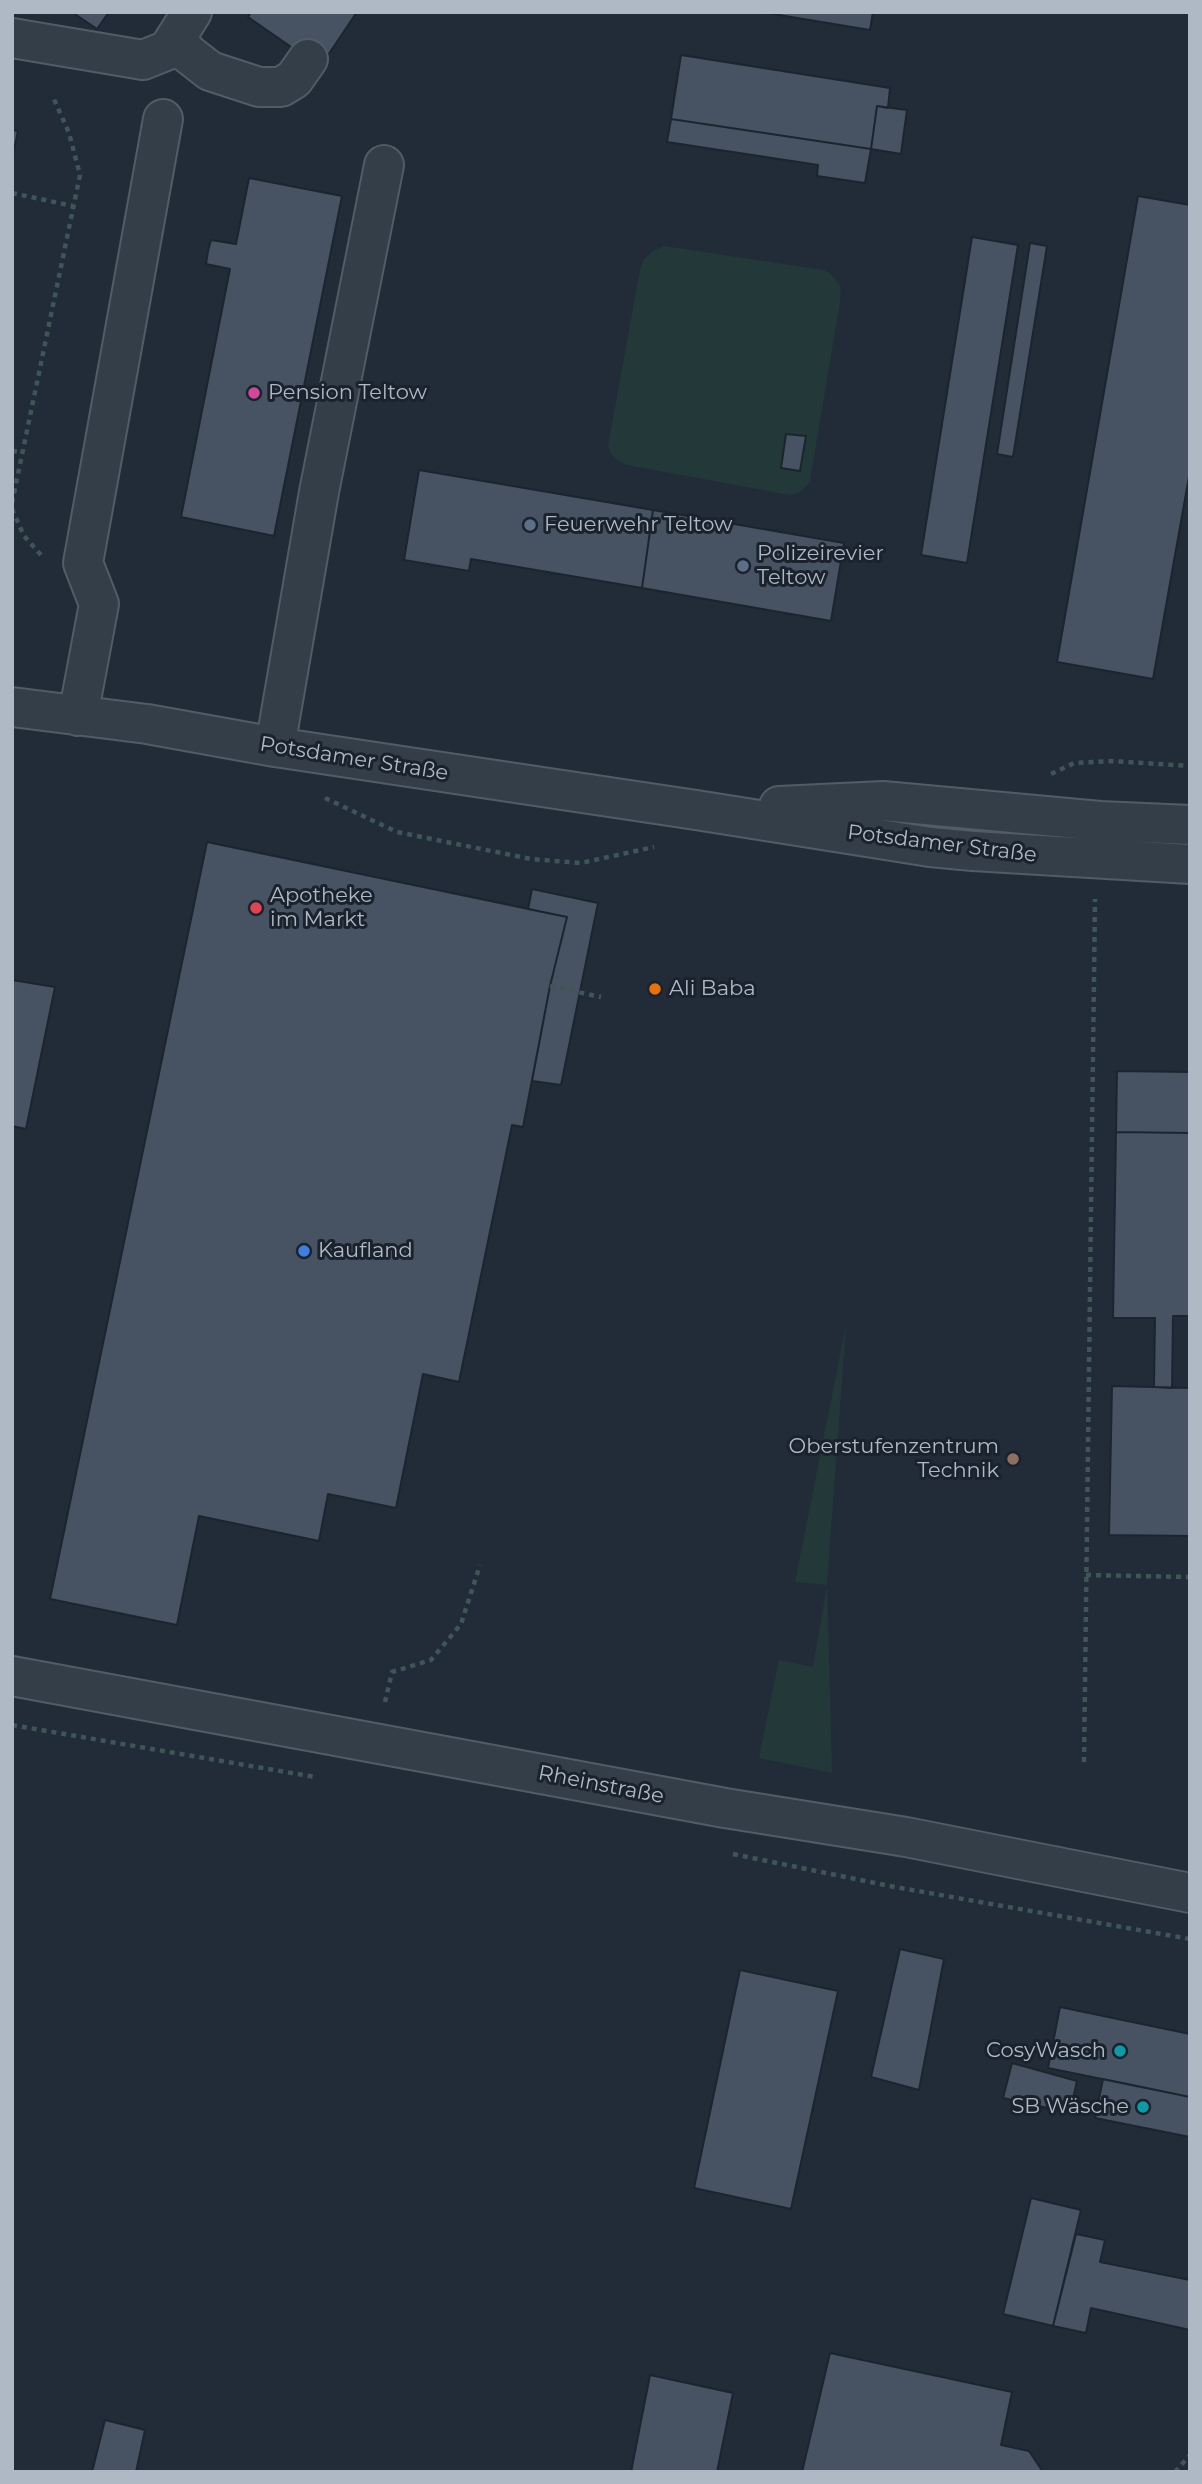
<!DOCTYPE html>
<html>
<head>
<meta charset="utf-8">
<style>
  body { margin:0 }
  #map { position:relative; width:1202px; height:2484px; overflow:hidden; background:#212c38; font-family:Montserrat,sans-serif }
  canvas { display:block }
  .frame { position:absolute; inset:0; border:14px solid #afb8c5; pointer-events:none }
</style>
</head>
<body>
<div id="map">
<canvas width="1202" height="2484"></canvas>
<div class="frame"></div>
</div>
<script>
const c = document.querySelector('canvas').getContext('2d');
c.lineJoin = 'round';
function fillPath(path, color) { c.fillStyle = color; c.fill(path, 'evenodd'); }
const poly = rows => new Path2D(rows.map(r => 'M' + r).join(''));
function strokePath(path, color, width, dash) { c.strokeStyle = color; c.lineWidth = width; c.lineCap = dash ? 'butt' : 'round'; c.setLineDash(dash || []); c.stroke(path); }
function drawText(font, color, halo, rows, align = 'center') {
  c.font = font + ' Montserrat,sans-serif'; c.lineWidth = 6; c.setLineDash([]); c.textBaseline = 'middle'; c.strokeStyle = halo; c.fillStyle = color; for (const [text, x, y, turn = 0] of rows) {
    c.save(); c.translate(x, y); c.rotate((+turn || 0) * Math.PI / 180); c.textAlign = isNaN(turn) ? turn : align; if (halo) c.strokeText(text, 0, 0); c.fillText(text, 0, 0); c.restore();
  }
}
fillPath(poly([
  [664,246,824,270,831,274,841,287,840,302,812,469,810,482,801,492,790,495,627,465,618,461,611,454,608,446,640,270,644,259,653,251],
  [846,1325,827,1585,832,1773,759,1758,779,1660,813,1667,827,1585,795,1582]
]), '#233839');
const building = poly([
  [72,12,109,12,97,29,72,12],
  [251,12,357,12,320,67,248,17,251,12],
  [761,12,873,12,870,30,761,12],
  [681,55,890,88,888,108,877,106,871,149,671,119,681,55],
  [877,106,907,110,901,154,871,149,877,106],
  [671,119,871,149,865,183,817,176,818,165,667,142,671,119],
  [12,130,18,131,12,160,12,130],
  [249,178,342,196,274,536,181,517,230,269,206,264,208,251,211,240,236,244,249,178],
  [1138,196,1190,205,1190,471,1153,679,1057,662,1138,196],
  [972,237,1018,245,967,563,921,555,972,237],
  [1030,243,1047,246,1013,457,997,454,1030,243],
  [786,434,806,436,800,471,781,468,786,434],
  [419,470,653,510,642,588,471,559,469,571,404,560,419,470],
  [653,510,844,543,831,621,642,588,653,510],
  [207,842,567,917,550,986,523,1127,512,1125,459,1382,423,1374,396,1508,328,1494,319,1541,199,1516,177,1625,50,1599,207,842],
  [532,889,598,903,561,1085,532,1081,550,986,567,917,528,909,532,889],
  [12,980,55,987,26,1129,12,1126,12,980],
  [1117,1071,1190,1072,1190,1133,1116,1132,1117,1071],
  [1116,1132,1190,1133,1190,1316,1173,1316,1172,1388,1154,1387,1155,1318,1113,1318,1116,1132],
  [1112,1386,1190,1388,1190,1536,1109,1535,1112,1386],
  [900,1949,944,1959,919,2090,871,2077,900,1949],
  [740,1970,838,1991,791,2209,694,2188,740,1970],
  [1060,2007,1190,2034,1190,2097,1048,2068,1060,2007],
  [1012,2063,1077,2081,1070,2113,1003,2098,1012,2063],
  [1103,2079,1190,2097,1190,2137,1095,2118,1103,2079],
  [1031,2198,1081,2210,1053,2326,1003,2314,1031,2198],
  [1076,2234,1105,2240,1100,2262,1190,2280,1190,2330,1091,2308,1086,2333,1053,2326,1076,2234],
  [830,2353,1012,2392,1001,2445,1029,2451,1043,2472,802,2472,830,2353],
  [650,2375,733,2393,717,2472,631,2472,650,2375],
  [105,2420,145,2430,136,2472,92,2472,105,2420]
]);
fillPath(building, '#475362');
strokePath(building, '#1c252f', 2);
const minor = poly([
  [12,38,143,60,168,50,192,12],
  [176,38,187,53,210,71,259,87,281,87,294,79,308,59],
  [12,707,147,724,275,747,696,810,930,847,973,851,1190,864],
  [78,716,99,604,83,563,163,119],
  [275,747,319,492,384,165],
  [779,806,883,801,1100,821,1190,825],
  [12,1676,725,1808,906,1837,1190,1893]
]);
strokePath(minor, '#525b66', 42);
strokePath(poly([
  [12,193,73,206],
  [12,451,23,452],
  [12,503,80,175,69,133,53,97],
  [12,509,24,536,41,555],
  [1051,774,1074,763,1111,761,1190,766],
  [325,798,397,832,531,859,581,863,654,847],
  [550,986,601,997],
  [1086,1575,1190,1577],
  [385,1702,392,1672,431,1660,461,1624,480,1565],
  [12,1725,315,1777],
  [1084,1762,1095,899],
  [733,1854,895,1887,1190,1939],
  [1175,2472,1190,2455]
]), '#405557', 4.5, [5, 5]);
strokePath(minor, '#343e49', 38);
for (const [x, y, r, color] of [
  [254,393,7,"#d1479c"],
  [530,525,7,"#5c6f8a"],
  [743,566,7,"#5c6f8a"],
  [256,908,7,"#e0444e"],
  [655,989,7,"#e8710a"],
  [304,1251,7,"#3f7fe0"],
  [1013,1459,7,"#8d6e63"],
  [1120,2051,7,"#0f9aa8"],
  [1143,2107,7,"#0f9aa8"]
]) { const dot = new Path2D(); dot.arc(x, y, r, 0, 2 * Math.PI); c.fillStyle = color; c.fill(dot); strokePath(dot, '#1a232d', 2.5); }
drawText('21px', '#afb8c5', '#1a232d', [
  ["Pension Teltow",268,393],
  ["Feuerwehr Teltow",544,525],
  ["Polizeirevier",757,554],
  ["Teltow",757,578],
  ["Apotheke",270,896],
  ["im Markt",270,920],
  ["Ali Baba",669,989],
  ["Kaufland",318,1251],
  ["Oberstufenzentrum",999,1447,"right"],
  ["Technik",999,1471,"right"],
  ["CosyWasch",1106,2051,"right"],
  ["SB Wäsche",1129,2107,"right"]
], 'left');
drawText('21px', '#afb8c5', '#1a232d', [
  ["Potsdamer Straße",354,759,9],
  ["Potsdamer Straße",942,844,7],
  ["Rheinstraße",601,1785,11]
]);
</script>
</body>
</html>
